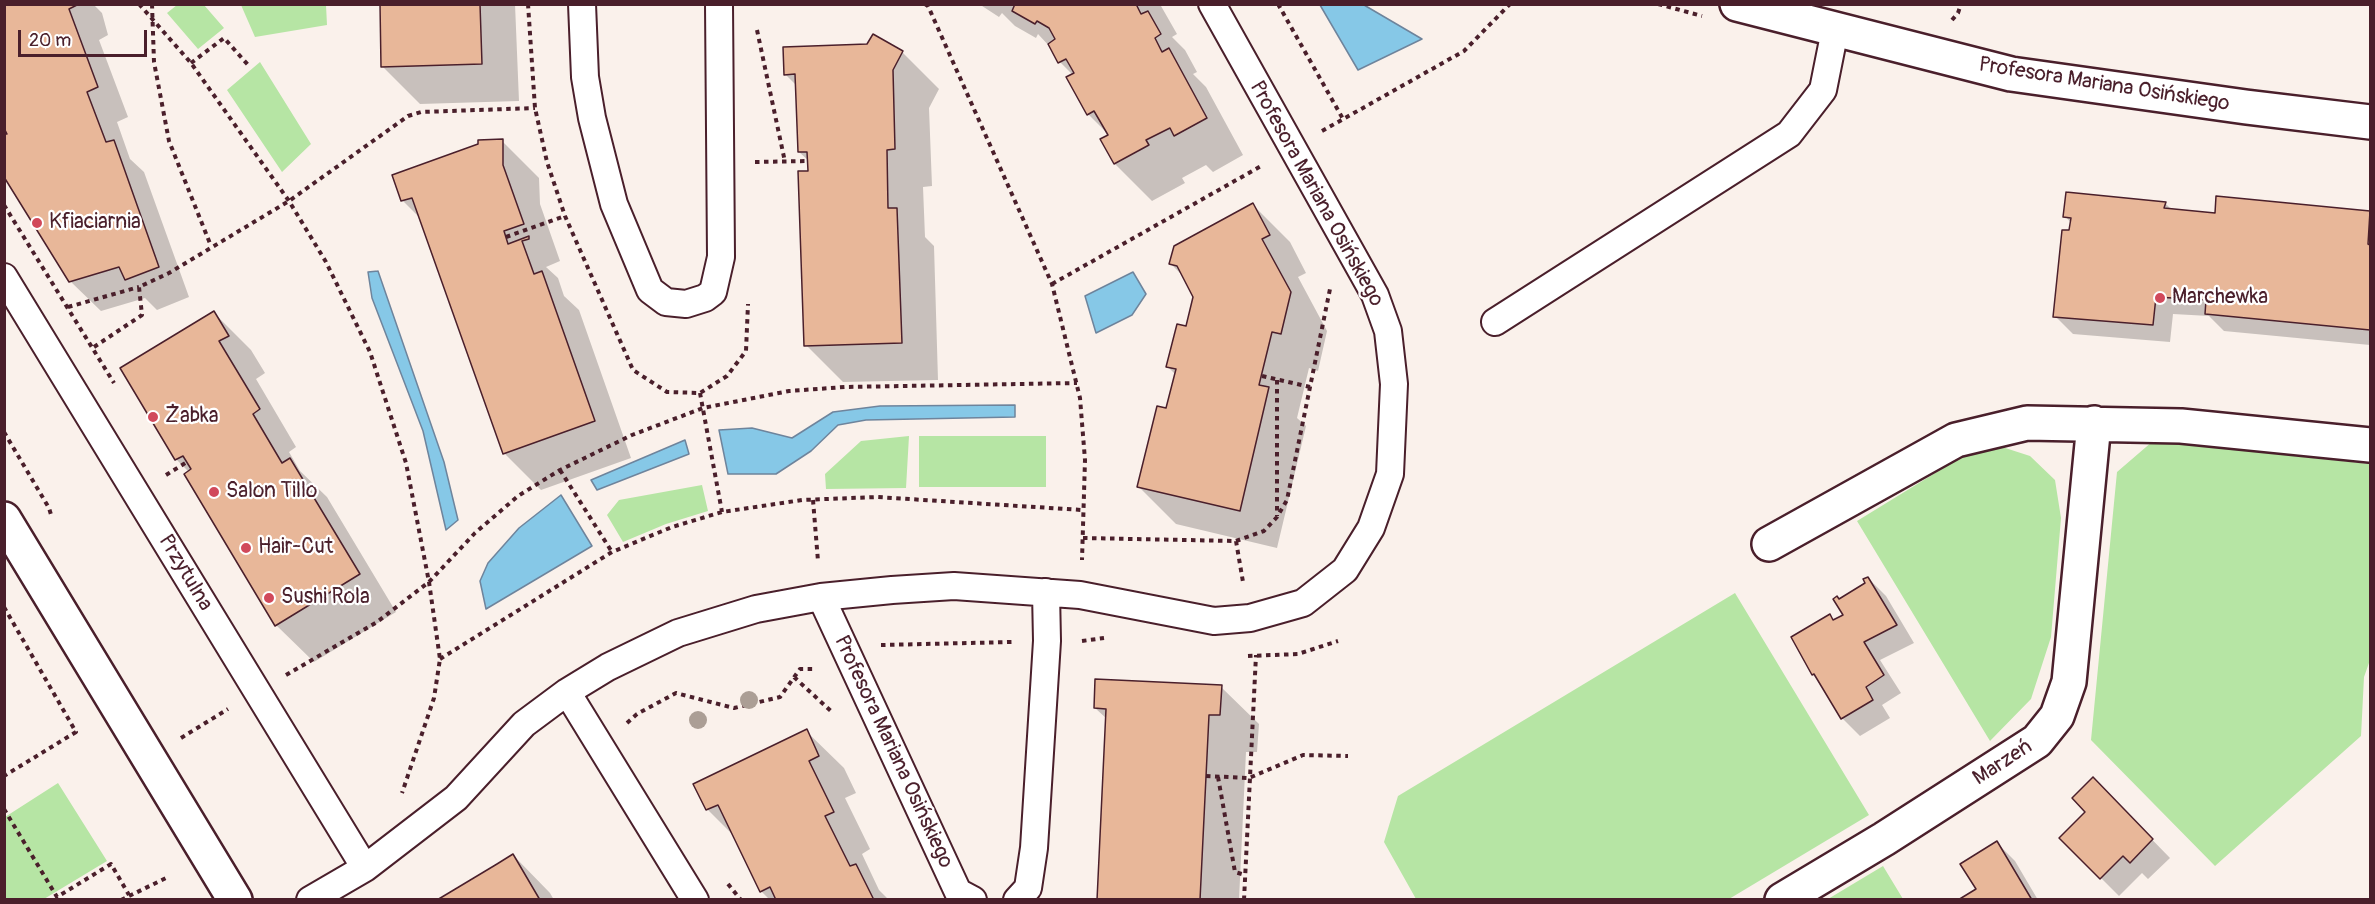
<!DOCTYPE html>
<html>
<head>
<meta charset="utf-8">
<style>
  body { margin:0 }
  #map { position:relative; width:2375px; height:904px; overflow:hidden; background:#faf1eb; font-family:Pangolin,sans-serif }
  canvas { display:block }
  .frame { position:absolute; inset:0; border:6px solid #4a1f2b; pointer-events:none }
  .scale { position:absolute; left:18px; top:30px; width:129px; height:27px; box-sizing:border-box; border:3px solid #4a1f2b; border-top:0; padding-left:8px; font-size:18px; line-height:21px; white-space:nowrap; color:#4a1f2b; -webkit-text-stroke:4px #fff; paint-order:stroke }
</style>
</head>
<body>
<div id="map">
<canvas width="2375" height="904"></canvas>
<div class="frame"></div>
<div class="scale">20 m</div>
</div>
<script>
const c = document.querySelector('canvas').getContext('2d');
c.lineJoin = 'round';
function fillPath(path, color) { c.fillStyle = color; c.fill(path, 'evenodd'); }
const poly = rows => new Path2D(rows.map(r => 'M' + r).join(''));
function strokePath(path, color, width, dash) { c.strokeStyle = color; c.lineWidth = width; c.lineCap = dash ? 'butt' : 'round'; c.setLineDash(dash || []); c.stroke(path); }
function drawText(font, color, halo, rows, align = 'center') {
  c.font = font + ' Pangolin,sans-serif'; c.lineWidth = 4.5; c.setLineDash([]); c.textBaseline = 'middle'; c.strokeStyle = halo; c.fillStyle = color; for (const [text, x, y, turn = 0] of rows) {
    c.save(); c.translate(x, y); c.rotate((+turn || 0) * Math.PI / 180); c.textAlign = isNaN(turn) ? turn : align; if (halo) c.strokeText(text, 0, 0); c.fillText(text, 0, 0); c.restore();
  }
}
fillPath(poly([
  [177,5,204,5,224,28,198,49,167,13],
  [241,5,326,5,327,25,255,37],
  [260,62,311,144,282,172,227,90],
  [909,436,906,488,826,489,825,474,861,441],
  [919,436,1046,436,1046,487,919,487],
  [2153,441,2370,464,2370,660,2364,677,2361,736,2215,866,2091,740,2117,472],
  [1996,445,2030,456,2055,480,2061,518,2051,637,2031,699,1990,741,1857,521,1963,456],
  [702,485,708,511,666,524,623,542,607,515,619,500],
  [1735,593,1869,815,1729,899,1416,899,1384,842,1398,796],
  [58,783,107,861,44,899,5,899,5,817],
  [1883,866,1903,899,1828,899]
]), '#b6e5a4');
const water = poly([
  [1320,5,1364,5,1422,39,1358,70,1320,5],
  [378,271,444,462,458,520,446,530,423,431,372,298,368,272,378,271],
  [1133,272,1146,294,1132,315,1096,333,1085,296,1133,272],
  [1015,405,1015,417,866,420,838,425,811,451,776,474,728,474,719,430,752,428,792,438,833,412,880,406,1015,405],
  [685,440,689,454,597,490,591,480,685,440],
  [561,495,592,546,486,609,480,581,488,563,519,528,561,495]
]);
fillPath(water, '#86c8e7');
strokePath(water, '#6e849c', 1.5);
fillPath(poly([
  [4,4,93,4,102,13,108,35,99,40,128,117,117,122,130,159,144,172,189,297,157,310,145,298,101,311,70,281,4,174],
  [381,4,515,4,519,101,420,104,383,67],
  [979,4,1163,4,1161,6,1177,34,1172,37,1185,50,1197,72,1193,74,1206,87,1243,155,1213,172,1206,165,1182,178,1185,183,1152,201,1115,164,1110,136,1088,114,1073,75,1060,62,1051,48,1038,34,1036,38,1015,26,1002,13,999,17],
  [902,52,939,89,929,108,932,186,923,187,925,237,934,246,938,380,843,382,806,345,809,161,799,152,797,86,785,74],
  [502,141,539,178,540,204,560,261,546,267,558,278,564,296,579,310,631,458,541,490,504,453,421,219,402,200],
  [2217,198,2370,213,2370,345,2224,331,2209,316,2173,314,2170,342,2073,334,2055,316,2072,224,2065,216,2165,203,2172,210,2217,215],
  [1253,205,1290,242,1306,273,1298,277,1327,331,1318,371,1309,368,1297,418,1306,426,1277,548,1176,524,1139,487,1168,410,1176,375,1168,367,1187,328,1195,297,1186,279,1171,264],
  [214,313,251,350,265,373,256,379,296,447,289,452,300,471,327,497,396,612,314,662,276,625,189,472,176,459],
  [1868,578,1886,596,1914,643,1880,660,1901,693,1882,705,1890,718,1860,736,1842,718,1813,674,1829,616,1835,621,1845,615,1839,600,1867,584],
  [1221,687,1259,724,1257,752,1246,752,1239,900,1098,900,1107,719,1095,708],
  [806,731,844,768,856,793,845,798,870,849,862,854,879,890,889,900,770,900,761,891,736,838,707,809],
  [2093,779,2170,858,2148,879,2142,873,2119,896,2061,838,2087,812],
  [1997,843,2015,861,2038,900,1961,900,1978,889],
  [513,855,550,893,554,900,440,900]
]), '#0003');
const building = poly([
  [4,4,79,4,69,9,98,87,87,92,106,142,114,140,159,267,125,280,119,267,69,282,4,177,4,134,7,134,4,128,4,4],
  [380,4,480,4,482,64,381,67,380,4],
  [1015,4,1136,4,1141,14,1148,11,1161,34,1155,38,1162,52,1169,48,1207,118,1174,136,1170,128,1146,140,1149,145,1114,164,1100,139,1108,135,1094,111,1087,115,1066,77,1074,73,1066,59,1058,63,1048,44,1055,39,1049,28,1037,21,1035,24,1012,11,1015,4],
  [873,34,903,51,893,70,895,149,887,150,888,208,897,208,902,343,804,346,798,171,808,171,807,152,798,152,795,74,784,75,783,47,867,44,873,34],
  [503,139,503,165,524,224,504,231,508,244,529,236,529,239,522,241,534,274,542,271,595,421,503,454,412,198,401,201,392,175,478,144,478,140,503,139],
  [2066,192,2166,202,2164,208,2215,213,2216,196,2370,211,2368,244,2370,245,2370,330,2205,314,2206,300,2156,297,2153,325,2053,317,2062,230,2069,230,2071,218,2063,217,2066,192],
  [1253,203,1270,235,1262,239,1291,292,1281,334,1272,332,1259,385,1269,387,1240,511,1137,487,1157,406,1166,408,1176,369,1166,367,1177,324,1186,326,1193,297,1177,266,1169,264,1174,246,1253,203],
  [214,311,229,336,219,341,260,409,253,414,282,463,290,458,360,574,275,626,184,474,191,469,183,456,175,460,120,368,214,311],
  [1868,577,1897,625,1864,642,1884,675,1866,687,1873,700,1841,719,1814,674,1812,675,1791,637,1830,614,1833,620,1843,615,1833,599,1837,596,1839,599,1865,583,1863,579,1868,577],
  [1095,679,1222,685,1220,715,1209,715,1200,900,1097,900,1106,709,1094,708,1095,679],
  [807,729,819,756,809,761,834,812,825,816,850,866,856,864,874,900,776,900,770,887,760,892,718,805,706,810,693,784,807,729],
  [2093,777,2153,839,2130,863,2123,856,2100,879,2059,838,2085,812,2072,798,2093,777],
  [1997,841,2032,900,1958,900,1976,889,1960,864,1997,841],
  [513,854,540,900,437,900,497,864,513,854]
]);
fillPath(building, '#e8b799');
strokePath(building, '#4a1f2b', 1.5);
const lane = poly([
  [582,4,585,77,592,118,614,204,650,290,666,302,686,304,705,298,713,292,721,257,719,4],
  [4,277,365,868],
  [1495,322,1789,134,1823,90,1835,30],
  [821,597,958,892,973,900],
  [567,692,695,900],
  [310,900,365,868,456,798,524,724,567,692,608,667,678,633,756,609,821,597,892,590,954,586,1080,595,1214,621,1250,618,1303,603,1345,570,1371,528,1390,474,1394,384,1388,331,1375,295,1212,4],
  [1017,900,1028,888,1034,848,1047,641,1046,592]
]);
const street = poly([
  [1737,4,2011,74,2246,107,2370,122],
  [4,519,235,900],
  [1769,544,1956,440,2027,423,2181,426,2370,445],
  [1782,900,1884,839,2037,741,2057,716,2069,682,2094,423]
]);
strokePath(lane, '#4a1f2b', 30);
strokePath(street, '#4a1f2b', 38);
strokePath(poly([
  [139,4,191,63,289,201,326,262,370,352,406,463,429,582,440,659,434,698,402,793],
  [152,4,154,62,169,141,211,246],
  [528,4,535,108,547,162,565,216,633,370,667,392,700,393,727,376,746,351,748,304],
  [925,4,928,6,1052,284,1080,398,1085,460,1082,560],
  [1278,4,1343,119],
  [1658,4,1702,16],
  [1952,20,1958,13,1961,4],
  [757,30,785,162],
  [191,63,224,38,249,66],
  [1322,131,1464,51,1510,4],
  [755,162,808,161],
  [4,205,114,383],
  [506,237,565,216],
  [1052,284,1263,165],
  [68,307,139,287],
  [94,347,142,315,139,287,169,273,289,201,408,116,421,112,535,108],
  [1262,376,1310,387],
  [1277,380,1277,516],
  [700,393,722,512],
  [4,432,49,508,52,518],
  [560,470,612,552],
  [166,475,187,462],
  [813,500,818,561],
  [1083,538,1236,541,1264,531,1277,517,1287,500,1330,289],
  [1236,541,1243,582],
  [4,607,76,732,4,776],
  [1082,641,1104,638],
  [881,645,1012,642],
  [1248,656,1298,654,1338,641],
  [440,659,612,552,672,527,722,512,802,500,877,497,1082,510],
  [286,675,377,622,429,582,475,533,518,496,560,470,632,435,703,408,789,391,845,387,1077,383],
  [794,677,833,713],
  [627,723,637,714,676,693,734,708,780,697,800,669,814,669],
  [181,738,228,709],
  [1206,776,1249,778,1303,755,1348,756],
  [1218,777,1235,872,1245,875],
  [4,809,57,897,111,864,129,895],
  [728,884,741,900],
  [121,900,168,877],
  [1244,900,1256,655]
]), '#4a1f2b', 4, [4.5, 4.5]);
strokePath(lane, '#fff', 26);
strokePath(street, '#fff', 33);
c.fillStyle = '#ab9e95';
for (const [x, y] of [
  [749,700],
  [698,720]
]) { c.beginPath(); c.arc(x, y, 9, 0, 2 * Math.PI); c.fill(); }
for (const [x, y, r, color] of [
  [37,223,6,"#d1495b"],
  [2160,298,6,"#d1495b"],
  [153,417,6,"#d1495b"],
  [214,492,6,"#d1495b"],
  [246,548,6,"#d1495b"],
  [269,598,6,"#d1495b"]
]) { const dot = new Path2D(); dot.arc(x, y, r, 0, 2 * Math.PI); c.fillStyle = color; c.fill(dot); strokePath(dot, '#fff', 2); }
drawText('21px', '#4a1f2b', '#fff', [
  ["Profesora Mariana Osińskiego",2104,85,9],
  ["Profesora Mariana Osińskiego",1316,194,61],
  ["Przytulna",185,573,59],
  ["Profesora Mariana Osińskiego",893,752,65],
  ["Marzeń",2003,763,-33]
]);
drawText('21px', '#4a1f2b', '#fff', [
  ["Kfiaciarnia",49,223],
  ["Marchewka",2172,298],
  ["Żabka",165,417],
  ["Salon Tillo",226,492],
  ["Hair-Cut",258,548],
  ["Sushi Rola",281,598]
], 'left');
</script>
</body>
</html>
